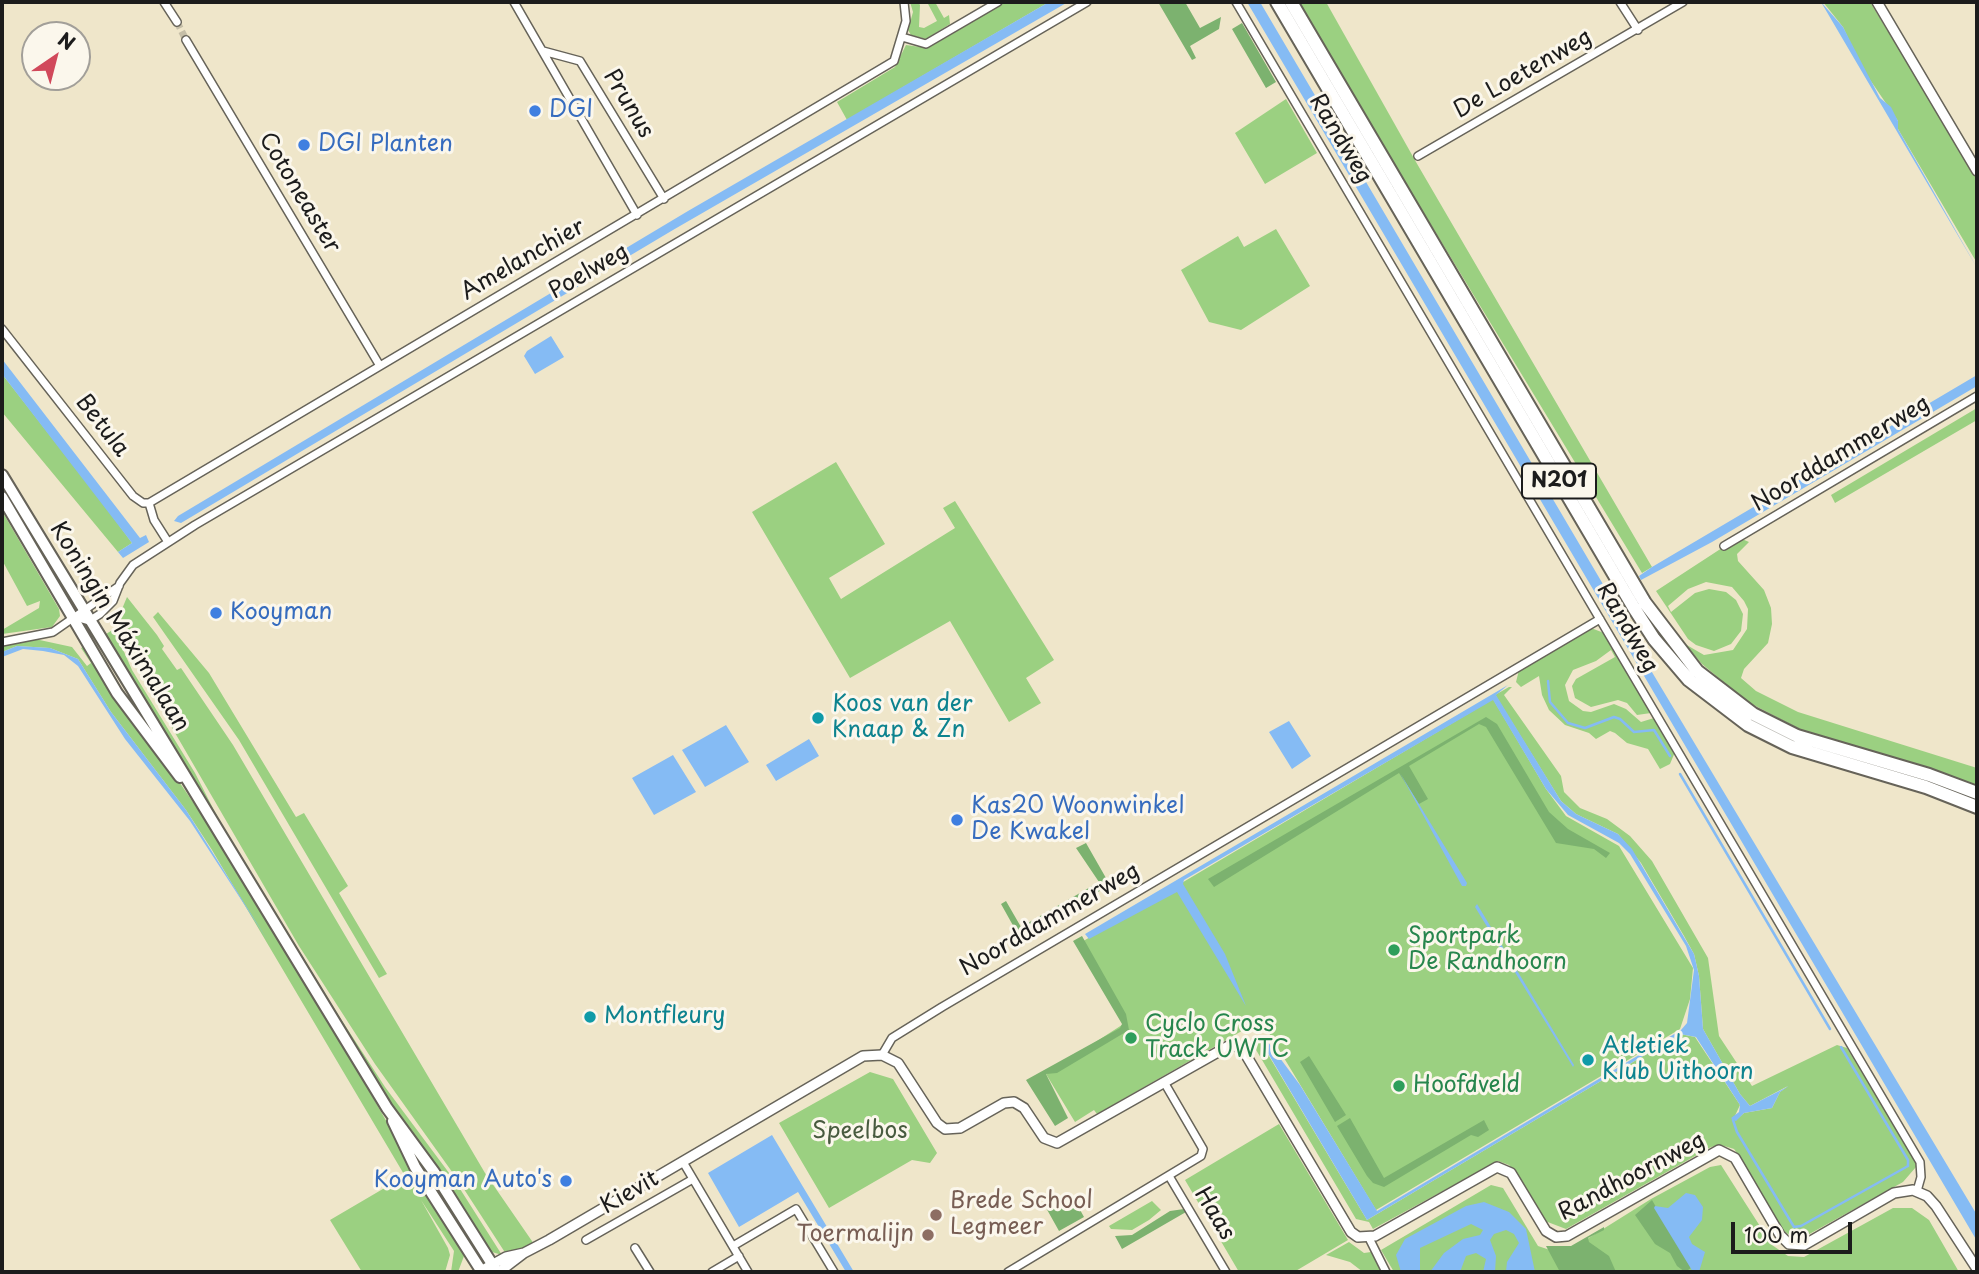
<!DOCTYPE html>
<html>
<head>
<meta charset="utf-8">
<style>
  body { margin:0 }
  #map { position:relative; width:1979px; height:1274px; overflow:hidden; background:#efe6ca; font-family:"Playpen Sans",sans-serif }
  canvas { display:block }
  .frame { position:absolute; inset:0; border:4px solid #1c1c1c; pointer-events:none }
  .north { position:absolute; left:21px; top:21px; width:70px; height:70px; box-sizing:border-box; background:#fbf7ec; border:2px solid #a29f99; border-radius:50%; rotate:35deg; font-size:19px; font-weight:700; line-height:28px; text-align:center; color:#1c1c1c }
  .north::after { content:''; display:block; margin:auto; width:24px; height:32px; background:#d1495b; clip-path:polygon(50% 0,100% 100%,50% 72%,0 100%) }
  .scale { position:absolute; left:1731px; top:1222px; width:121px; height:32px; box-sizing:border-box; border:4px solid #1c1c1c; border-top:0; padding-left:9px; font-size:21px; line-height:24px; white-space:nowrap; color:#1c1c1c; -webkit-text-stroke:5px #fbf7ec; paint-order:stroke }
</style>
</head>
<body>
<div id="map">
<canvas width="1979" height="1274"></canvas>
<div class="frame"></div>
<div class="north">N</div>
<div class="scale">100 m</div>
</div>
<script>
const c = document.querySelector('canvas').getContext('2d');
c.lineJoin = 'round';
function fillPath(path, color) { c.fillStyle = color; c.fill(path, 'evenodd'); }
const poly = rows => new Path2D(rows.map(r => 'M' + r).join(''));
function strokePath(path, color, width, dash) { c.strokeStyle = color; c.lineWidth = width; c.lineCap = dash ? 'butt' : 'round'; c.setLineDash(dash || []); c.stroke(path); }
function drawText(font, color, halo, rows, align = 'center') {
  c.font = font + ' "Playpen Sans",sans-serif'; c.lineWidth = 6; c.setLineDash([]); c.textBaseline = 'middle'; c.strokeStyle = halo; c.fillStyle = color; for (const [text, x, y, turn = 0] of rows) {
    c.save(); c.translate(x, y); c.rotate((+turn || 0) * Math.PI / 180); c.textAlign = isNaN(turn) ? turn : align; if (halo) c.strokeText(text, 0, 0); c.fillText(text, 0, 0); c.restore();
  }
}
fillPath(poly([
  [910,2,918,2,920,5,919,27,924,28,937,21,927,2,935,2,944,18,949,15,950,24,926,39,911,35,908,30,913,12],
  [1006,2,1049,2,847,120,837,102,895,67,906,45,928,48],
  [1296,2,1326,2,1416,162,1652,567,1642,573],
  [1823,2,1870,2,1951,134,1977,179,1977,263,1898,129,1898,121,1862,68,1843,27],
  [1286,99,1317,153,1265,184,1235,133],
  [1276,229,1310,286,1241,330,1209,322,1181,270,1238,236,1244,247],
  [2,374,103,503,132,543,118,552,2,412],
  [1977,408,1977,420,1835,503,1831,495],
  [836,462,885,544,829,578,841,599,955,528,943,508,955,501,1054,660,1026,678,1041,703,1009,722,950,621,850,678,752,512],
  [2,511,59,609,60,616,52,627,2,634,2,630,39,608,40,601,27,606,2,560],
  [1742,539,1749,542,1737,554,1738,561,1764,590,1771,608,1772,624,1768,643,1744,669,1741,678,1756,691,1798,712,1977,768,1977,788,1813,736,1746,701,1702,664,1685,644,1704,655,1733,650,1747,629,1748,609,1744,601,1732,587,1706,582,1688,589,1668,606,1671,612,1695,593,1709,589,1726,592,1736,600,1743,614,1741,631,1731,644,1714,651,1696,645,1688,639,1656,591,1725,546],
  [127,597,157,635,164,646,162,649,177,670,181,668,233,745,485,1173,534,1244,506,1254,460,1183,375,1064,299,946,121,640,117,621],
  [158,612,209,673,296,817,304,813,348,886,339,893,387,974,379,978,239,740,153,617],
  [1591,628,1604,633,1651,713,1637,715,1627,703,1618,700,1591,707,1575,698,1572,686,1576,679,1615,657,1611,650,1596,661,1573,670,1565,685,1569,701,1583,711,1591,712,1614,704,1626,709,1641,722,1654,718,1675,752,1670,764,1660,769,1648,749,1627,743,1615,733,1610,731,1596,739,1589,733,1565,725,1549,710,1542,695,1539,676,1521,687,1516,682,1519,670],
  [114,629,132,670,195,773,218,818,337,1013,385,1087,455,1181,502,1255,492,1252,485,1245,378,1085,171,748,106,634],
  [35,639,72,647,87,666,91,663,81,648,86,645,199,811,331,1025,464,1256,458,1272,451,1272,454,1251,421,1200,448,1248,450,1255,445,1272,362,1272,330,1220,405,1176,212,850,186,810,111,712,78,659,50,648,17,646,2,652,2,646],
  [1509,687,1512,687,1504,695,1561,776,1564,792,1580,808,1607,819,1630,836,1652,861,1708,958,1719,1036,1752,1086,1837,1045,1847,1048,1915,1160,1916,1167,1903,1182,1804,1237,1792,1237,1780,1228,1740,1157,1734,1149,1721,1145,1711,1147,1566,1229,1545,1221,1515,1172,1509,1165,1498,1161,1373,1229,1369,1222,1356,1219,1252,1043,1251,1039,1257,1035,1264,1036,1268,1042,1263,1046,1367,1220,1680,1034,1695,1037,1740,1105,1733,1120,1736,1120,1744,1113,1772,1108,1780,1092,1788,1086,1750,1106,1740,1094,1703,1029,1699,976,1694,954,1684,936,1641,863,1618,834,1576,814,1561,801,1495,695],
  [1493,699,1546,789,1566,816,1619,846,1693,968,1690,999,1680,1029,1376,1210,1261,1020,1097,1114,1094,1110,1075,1122,1046,1074,1125,1023,1080,943],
  [870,1072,893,1079,937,1153,930,1163,912,1160,829,1208,779,1123],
  [1279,1124,1348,1240,1294,1272,1239,1272,1185,1180],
  [1721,1165,1772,1245,1788,1256,1804,1257,1893,1208,1912,1208,1929,1220,1959,1272,1394,1272,1381,1250,1491,1185,1503,1188,1538,1246,1553,1251,1568,1251,1651,1199,1710,1167],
  [1152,1201,1161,1210,1149,1220,1132,1230,1111,1229,1109,1226],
  [1349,1242,1364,1253,1371,1252,1383,1272,1363,1272,1350,1262,1326,1255]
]), '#9bd081');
fillPath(poly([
  [1158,2,1185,2,1200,28,1221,17,1219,29,1190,46,1196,58,1192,60],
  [1242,23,1276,82,1266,88,1232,29],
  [1486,717,1497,724,1549,812,1568,829,1610,853,1606,858,1594,849,1556,843,1486,727,1479,724,1409,766,1428,799,1419,804,1399,773,1214,887,1208,879],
  [1086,843,1110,885,1020,938,1001,904,1006,901,1021,927,1099,882,1076,848],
  [1082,936,1126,1014,1129,1030,1057,1073,1046,1074,1068,1118,1055,1126,1026,1080,1120,1028,1122,1024,1073,941],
  [1309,1056,1346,1115,1335,1122,1300,1062],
  [1350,1118,1384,1178,1484,1120,1489,1130,1478,1137,1471,1135,1384,1187,1373,1183,1367,1176,1337,1126],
  [1652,1200,1691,1268,1685,1272,1677,1266,1670,1253,1655,1244,1635,1215],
  [1050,1204,1079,1208,1084,1217,1059,1231,1045,1206],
  [1184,1209,1186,1212,1122,1249,1115,1236,1132,1235,1170,1211],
  [1604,1227,1604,1230,1588,1238,1589,1242,1609,1256,1616,1272,1560,1272,1546,1246,1571,1246]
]), '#7cb26f');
fillPath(poly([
  [1049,2,1068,2,673,230,181,523,174,521,178,516,688,211],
  [1247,2,1260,2,1607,591,1615,591,1617,594,1610,602,1977,1215,1977,1241],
  [1821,2,1843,27,1880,98,1891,107,1898,121,1898,129,1977,268],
  [551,336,564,357,535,374,524,356,527,351],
  [2,359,140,538,146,535,149,542,123,558,118,552,132,543,2,374],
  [1977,375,1977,386,1712,542,1641,580,1639,576,1652,567],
  [17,646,50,648,78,659,111,712,186,810,268,941,190,821,125,739,78,666,64,655,43,651,23,649,2,657,2,652],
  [1508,685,1496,695,1561,801,1576,814,1618,834,1632,849,1694,954,1699,976,1703,1029,1740,1094,1750,1106,1789,1086,1780,1092,1772,1108,1744,1113,1736,1121,1733,1120,1731,1118,1739,1112,1740,1105,1696,1037,1680,1034,1367,1220,1263,1045,1268,1042,1300,1085,1377,1211,1681,1030,1687,1023,1694,970,1686,946,1630,854,1619,843,1568,815,1546,789,1493,700,1184,880,1183,884,1225,954,1246,1006,1177,892,1089,939,1085,934],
  [1289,721,1311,756,1292,769,1269,732],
  [726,725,749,762,705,787,682,750],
  [809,739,819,756,776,781,766,765],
  [673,755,696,792,654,815,632,778],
  [1400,773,1467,883,1466,886,1462,886],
  [1477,904,1574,1065,1573,1067,1475,907],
  [772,1135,854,1272,846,1272,798,1192,739,1227,708,1173],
  [1686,1193,1695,1195,1703,1207,1702,1220,1689,1237,1692,1244,1705,1252,1699,1272,1693,1272,1654,1208,1655,1206,1668,1208],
  [1484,1202,1509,1212,1526,1229,1535,1272,1506,1272,1507,1262,1519,1243,1514,1234,1506,1230,1494,1234,1490,1240,1496,1256,1495,1272,1483,1272,1486,1259,1476,1253,1466,1256,1460,1272,1430,1272,1444,1253,1463,1239,1480,1235,1483,1230,1471,1224,1420,1248,1420,1272,1401,1272,1396,1255,1405,1239,1466,1206]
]), '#85bbf4');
strokePath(poly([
  [1548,681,1550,702,1568,723,1585,728,1614,717,1620,719,1634,732,1654,730,1670,756],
  [1680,774,1830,1029],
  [1733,1120,1737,1132,1794,1227,1801,1226,1908,1166,1908,1160,1841,1047]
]), '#85bbf4', 2.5);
strokePath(poly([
  [177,22,186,40]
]), '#c5bea7', 7, [7, 3.5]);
const minor = poly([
  [164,2,177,22],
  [514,2,637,215],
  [1236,2,1920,1162,1921,1177,1917,1191],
  [1620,2,1638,30],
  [902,37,926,44,998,2],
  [186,40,380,366],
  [543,51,580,61,664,199],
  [1418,156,1683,2],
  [2,329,133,496,143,503,149,503],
  [149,503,894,61,906,21,904,2],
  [149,503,154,520,168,542],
  [1724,546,1977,396],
  [75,617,89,621,100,614,113,601,120,583,133,565,195,525,1087,2],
  [2,642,53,632,119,586],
  [882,1055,892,1038,942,1007,1600,619],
  [683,1162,748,1272],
  [1169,1176,1226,1272],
  [1369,1238,1386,1272],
  [586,1240,693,1179],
  [733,1246,796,1209,834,1272],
  [635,1248,650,1272],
  [712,1272,739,1256],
  [1008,1272,1201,1156,1203,1149,1164,1082]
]);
const tertiary = poly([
  [1877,2,1977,171],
  [479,1272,506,1257,524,1253,549,1240,863,1056,882,1055,898,1063,937,1123,945,1129,960,1128,1004,1103,1014,1102,1024,1108,1044,1138,1057,1143,1232,1044,1243,1050,1351,1232,1358,1237,1375,1236,1497,1167,1511,1173,1546,1231,1556,1237,1567,1236,1719,1150,1735,1158,1780,1235,1789,1244,1804,1245,1894,1193,1913,1190,1927,1196,1936,1206,1977,1269],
  [499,1272,524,1253]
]);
const secondary = poly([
  [2,475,387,1108,434,1172,497,1272],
  [2,497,117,693,180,777],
  [393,1121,415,1167,482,1272]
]);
const trunk = poly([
  [1277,2,1634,608,1654,639,1689,680,1748,725,1792,747,1926,787,1977,807],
  [1291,2,1645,603,1697,671,1753,714,1797,736,1929,775,1977,793]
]);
strokePath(minor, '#666359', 10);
strokePath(tertiary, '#666359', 12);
strokePath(secondary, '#666359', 14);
strokePath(trunk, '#666359', 16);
strokePath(minor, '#fff', 7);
strokePath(tertiary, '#fff', 9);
strokePath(secondary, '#fff', 10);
strokePath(trunk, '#fff', 12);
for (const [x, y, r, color] of [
  [535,111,7,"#3f7fe0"],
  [304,145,7,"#3f7fe0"],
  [216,613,7,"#3f7fe0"],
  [818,718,7,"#0f9aa8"],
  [957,820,7,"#3f7fe0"],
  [1394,950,7,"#2e9e5b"],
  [590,1017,7,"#0f9aa8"],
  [1131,1038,7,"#2e9e5b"],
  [1588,1060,7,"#0f9aa8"],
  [1399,1086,7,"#2e9e5b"],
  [566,1181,7,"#3f7fe0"],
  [936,1215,7,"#8d6e63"],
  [928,1235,7,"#8d6e63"]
]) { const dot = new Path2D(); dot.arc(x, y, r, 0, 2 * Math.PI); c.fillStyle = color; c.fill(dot); strokePath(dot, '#fbf7ec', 2.5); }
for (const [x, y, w] of [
  [1559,481,74]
]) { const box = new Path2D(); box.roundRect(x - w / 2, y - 17.5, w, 35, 5); c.fillStyle = '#fbf7ec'; c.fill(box); strokePath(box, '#1c1c1c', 2); }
drawText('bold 21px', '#1c1c1c', null, [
  ["N201",1559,481]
]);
drawText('23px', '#1c1c1c', '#fbf7ec', [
  ["De Loetenweg",1523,74,-30],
  ["Prunus",628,104,59],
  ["Randweg",1340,139,59],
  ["Cotoneaster",299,193,59],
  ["Amelanchier",523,260,-30],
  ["Poelweg",589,272,-30],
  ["Betula",102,426,52],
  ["Noorddammerweg",1841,454,-31],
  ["Koningin Máximalaan",119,627,58],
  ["Randweg",1627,628,60],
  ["Noorddammerweg",1050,920,-30],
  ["Randhoornweg",1632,1177,-28],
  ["Kievit",630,1193,-30],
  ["Haas",1214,1214,59]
]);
drawText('23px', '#366cbe', '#fbf7ec', [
  ["DGI",549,111],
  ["DGI Planten",318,145],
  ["Kooyman",230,613],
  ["Kas20 Woonwinkel",971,807],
  ["De Kwakel",971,833],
  ["Kooyman Auto's",552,1181,"right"]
], 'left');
drawText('23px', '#0d838f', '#fbf7ec', [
  ["Koos van der",832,705],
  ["Knaap & Zn",832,731],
  ["Montfleury",604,1017],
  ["Atletiek",1602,1047],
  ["Klub Uithoorn",1602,1073]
], 'left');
drawText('23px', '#27864d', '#fbf7ec', [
  ["Sportpark",1408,937],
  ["De Randhoorn",1408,963],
  ["Cyclo Cross",1145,1025],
  ["Track UWTC",1145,1051],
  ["Hoofdveld",1413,1086]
], 'left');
drawText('23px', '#485b3f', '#fbf7ec', [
  ["Speelbos",860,1132]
]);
drawText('23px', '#785e54', '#fbf7ec', [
  ["Brede School",950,1202],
  ["Legmeer",950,1228],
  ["Toermalijn",914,1235,"right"]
], 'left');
</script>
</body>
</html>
